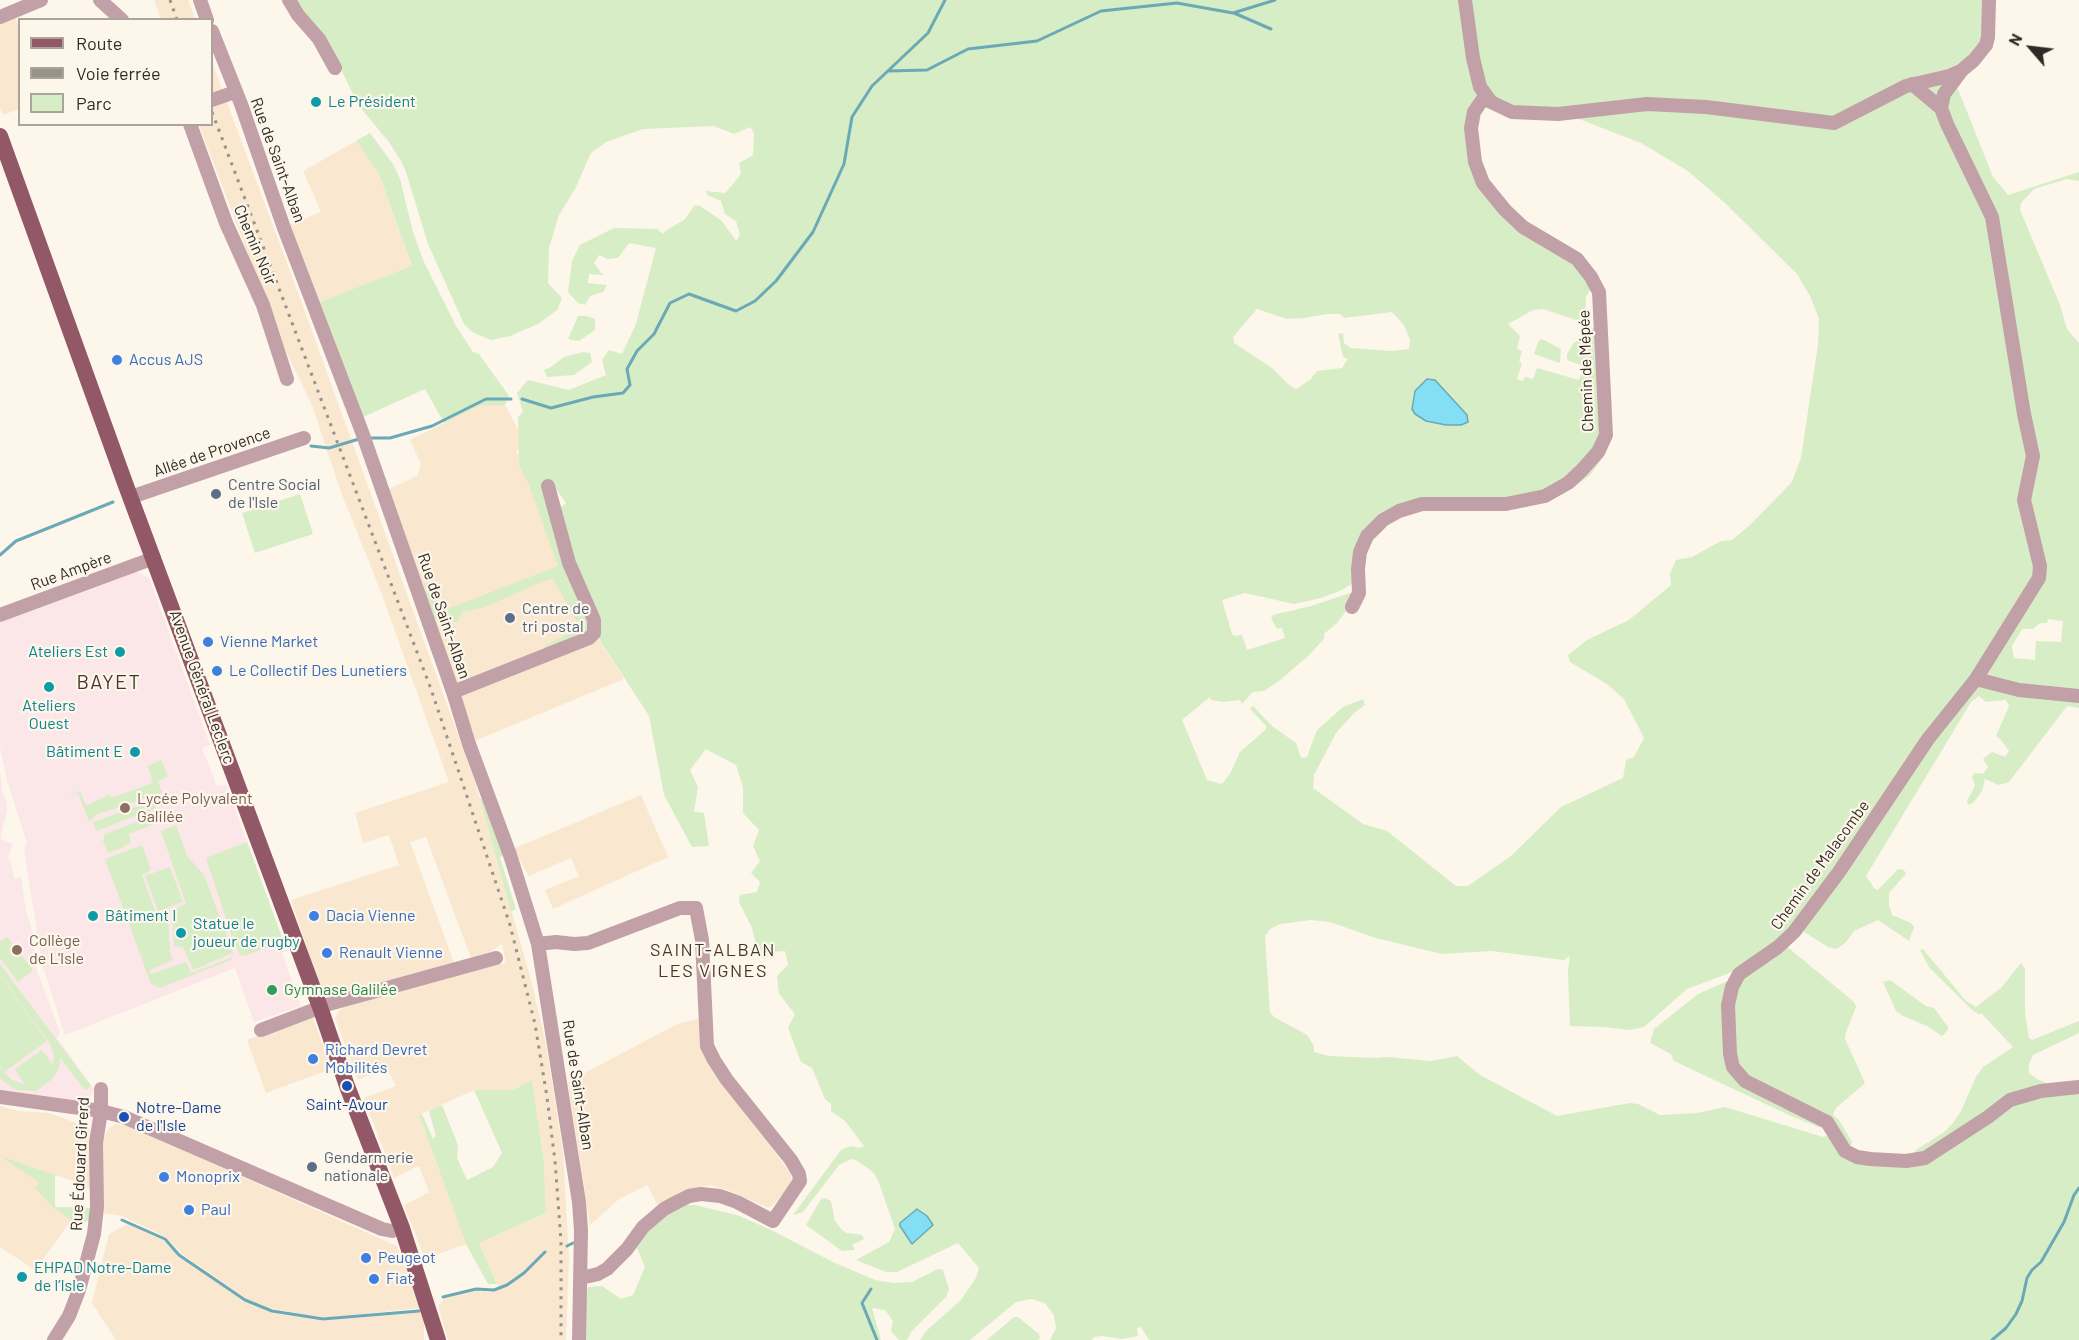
<!DOCTYPE html>
<html>
<head>
<meta charset="utf-8">
<style>
  body { margin:0 }
  #map { position:relative; width:2079px; height:1340px; overflow:hidden; background:#fdf6ea; font-family:Barlow,sans-serif }
  canvas { display:block }
  .legend { position:absolute; left:18px; top:18px; width:195px; height:108px; box-sizing:border-box; background:#fdf6ea; border:2px solid #aba49a; margin:0; padding:8px 10px; list-style:none; font-size:18px; color:#2f2a23 }
  .legend li { display:flex; align-items:center; gap:12px; height:30px }
  .legend b { width:30px; border:2px solid #aba49a }
  .north { position:absolute; left:2001px; top:18px; width:60px; height:60px; -webkit-text-stroke:4px #fdf6ea; paint-order:stroke; rotate:298deg; font-size:16px; font-weight:700; line-height:24px; text-align:center; color:#2f2a23 }
  .north::after { content:''; display:block; margin:auto; width:21px; height:27px; background:#2f2a23; clip-path:polygon(50% 0,100% 100%,50% 72%,0 100%) }
</style>
</head>
<body>
<div id="map">
<canvas width="2079" height="1340"></canvas>
<ul class="legend">
<li><b style="height:8px;background:#925867"></b>Route</li>
<li><b style="height:8px;background:#989288"></b>Voie ferrée</li>
<li><b style="height:16px;background:#d7edc6"></b>Parc</li>
</ul>
<div class="north">N</div>
</div>
<script>
const c = document.querySelector('canvas').getContext('2d');
c.lineJoin = 'round';
function fillPath(path, color) { c.fillStyle = color; c.fill(path, 'evenodd'); }
const poly = rows => new Path2D(rows.map(r => 'M' + r).join(''));
function strokePath(path, color, width, dash) { c.strokeStyle = color; c.lineWidth = width; c.lineCap = dash ? 'butt' : 'round'; c.setLineDash(dash || []); c.stroke(path); }
function drawText(font, color, halo, rows, align = 'center') {
  c.font = font + ' Barlow,sans-serif'; c.lineWidth = 4.5; c.setLineDash([]); c.textBaseline = 'middle'; c.strokeStyle = halo; c.fillStyle = color; for (const [text, x, y, turn = 0] of rows) {
    c.save(); c.translate(x, y); c.rotate((+turn || 0) * Math.PI / 180); c.textAlign = isNaN(turn) ? turn : align; if (halo) c.strokeText(text, 0, 0); c.fillText(text, 0, 0); c.restore();
  }
}
fillPath(poly([
  [154,0,188,0,195,19,161,19],
  [14,14,19,26,19,109,3,115,0,108,0,21],
  [212,62,304,309,476,785,531,980,545,1039,563,1151,569,1260,566,1340,448,1340,438,1306,444,1299,470,1292,480,1290,489,1292,500,1290,479,1243,546,1213,544,1163,532,1081,514,1090,474,1090,419,1115,466,1244,425,1259,404,1205,429,1192,419,1166,394,1178,364,1098,396,1086,387,1068,358,1080,335,1018,340,1009,405,988,506,963,502,944,492,951,471,958,426,837,410,842,454,963,339,993,332,994,321,990,291,900,399,865,389,835,363,843,355,813,449,782,381,592,341,492,312,405,284,348,199,125,212,124],
  [356,141,379,174,412,267,320,302,290,225,321,212,303,171],
  [481,405,505,405,526,444,516,451,582,612,624,679,472,742,424,589,389,489,417,476,421,464,410,440],
  [641,795,668,857,553,909,545,890,579,876,571,858,529,876,513,849],
  [312,1014,331,1069,266,1093,247,1040],
  [702,1018,702,1035,768,1142,791,1175,792,1184,772,1206,768,1208,731,1191,709,1185,684,1191,658,1206,647,1185,619,1199,590,1225,568,1082,677,1024],
  [0,1106,19,1111,49,1113,90,1128,90,1188,83,1188,83,1184,55,1175,55,1207,81,1207,35,1270,0,1247],
  [116,1124,131,1127,397,1246,420,1308,323,1318,273,1309,247,1299,182,1254,166,1237,122,1216,103,1213,102,1143,108,1129],
  [128,1224,163,1240,179,1256,243,1301,272,1313,323,1321,420,1312,424,1321,424,1340,116,1340,92,1303,109,1234]
]), '#f9e8cf');
fillPath(poly([
  [136,571,149,578,210,745,202,748,217,786,226,784,287,951,282,953,301,1006,254,1022,235,968,65,1035,42,964,24,849,27,843,7,781,0,747,0,622],
  [0,773,2,783,1,788,7,803,7,811,0,839,13,844,8,857,12,866,14,879,21,876,26,911,32,929,37,971,60,1032,57,1038,94,1089,89,1102,0,1090]
]), '#fce7e8');
fillPath(poly([
  [294,0,1984,0,1985,27,1980,48,1969,58,1947,69,1946,72,1956,84,1993,177,2008,195,2079,172,2079,181,2067,179,2034,189,2021,203,2020,210,2060,305,2067,329,2079,343,2079,708,2068,706,2064,710,2009,782,1999,785,1985,779,1982,791,1973,803,1968,805,1967,801,1975,786,1972,777,1975,773,1983,774,1988,767,1983,759,1992,752,2005,757,2009,751,2001,740,1996,736,2009,706,2006,700,1986,702,1979,696,1971,702,1866,876,1874,888,1878,890,1898,869,1904,870,1906,874,1889,893,1889,905,1892,915,1911,923,1914,927,1909,941,1878,920,1854,931,1846,942,1837,949,1828,947,1801,930,1799,926,1749,963,1727,974,1687,989,1644,1027,1629,1030,1604,1027,1570,1026,1568,970,1570,956,1564,960,1491,951,1442,954,1376,938,1330,922,1311,920,1280,924,1270,929,1265,936,1270,1012,1274,1017,1307,1035,1314,1046,1314,1052,1329,1056,1376,1058,1387,1057,1431,1061,1457,1056,1480,1075,1557,1116,1630,1103,1638,1104,1660,1115,1697,1113,1725,1107,1823,1137,1828,1135,1832,1138,1848,1158,1860,1161,1910,1166,1915,1164,1913,1155,1916,1150,1944,1132,1953,1123,1961,1111,1976,1077,1983,1067,2013,1047,1982,1014,1978,1014,1971,1009,1929,967,1920,950,1923,949,1966,1001,1976,1007,2001,988,2021,963,2025,969,2025,1013,2029,1038,2032,1040,2079,1021,2079,1033,2033,1055,2029,1064,2029,1073,2037,1079,2047,1083,2079,1080,2079,1340,1149,1340,1141,1327,1137,1328,1138,1336,1122,1339,1102,1336,1094,1337,1092,1340,1050,1340,1056,1328,1054,1315,1045,1303,1031,1299,1016,1302,970,1340,920,1340,925,1332,961,1300,976,1278,979,1268,958,1243,897,1272,886,1272,856,1260,889,1242,895,1229,878,1180,873,1172,856,1160,852,1159,839,1165,803,1212,793,1215,841,1150,851,1146,859,1148,864,1146,845,1121,831,1111,831,1104,825,1099,812,1068,801,1062,788,1028,795,1014,779,994,777,976,788,965,785,951,771,952,766,959,759,957,752,928,739,902,740,895,757,892,760,882,751,873,760,861,753,846,759,830,743,813,743,787,736,765,706,749,690,770,698,787,694,812,704,813,709,846,692,847,664,795,649,716,596,634,598,623,596,615,571,559,558,510,566,503,551,482,544,483,567,564,593,619,592,630,586,637,546,651,543,649,546,645,580,628,554,580,549,579,482,608,462,612,458,622,455,622,450,616,434,619,424,585,428,582,430,583,440,612,558,566,529,485,519,465,518,417,523,412,517,393,528,380,569,390,606,375,602,360,609,350,622,354,636,324,656,248,629,243,618,258,608,259,599,255,594,263,603,275,589,274,588,283,607,285,603,292,590,296,585,305,578,303,568,292,572,261,580,245,614,228,657,229,663,234,665,231,684,220,695,205,700,206,722,221,736,241,740,235,736,221,725,214,721,201,707,195,706,191,725,193,733,184,741,174,739,163,753,155,754,133,750,127,734,134,714,126,643,129,606,142,591,153,575,189,559,215,549,248,548,283,562,298,557,310,538,324,510,336,491,340,472,332,464,324,428,244,406,172,401,161,389,142,359,106,325,37,296,6],
  [1470,60,1475,61,1491,93,1500,102,1511,108,1535,113,1561,112,1641,143,1688,171,1725,203,1797,274,1810,296,1819,319,1818,345,1801,458,1792,482,1750,525,1732,540,1721,541,1692,557,1676,560,1670,574,1671,585,1629,620,1587,640,1568,655,1570,662,1607,684,1624,699,1644,738,1634,757,1626,760,1623,778,1561,807,1511,856,1468,886,1456,886,1387,831,1363,824,1313,788,1314,775,1336,733,1354,713,1365,705,1363,699,1343,707,1317,730,1307,757,1301,758,1296,743,1272,726,1253,706,1250,709,1266,726,1266,729,1240,752,1230,774,1222,784,1207,780,1182,720,1210,697,1211,700,1223,702,1240,700,1242,704,1253,692,1264,691,1279,681,1307,657,1324,639,1324,634,1337,623,1350,606,1355,595,1353,592,1311,606,1273,615,1271,618,1277,629,1282,628,1285,638,1247,650,1242,635,1235,636,1232,634,1222,600,1245,593,1294,604,1321,598,1342,590,1353,583,1356,578,1356,554,1363,534,1376,519,1385,512,1413,502,1425,500,1523,500,1534,497,1556,487,1561,494,1574,487,1590,475,1606,453,1611,434,1602,436,1604,430,1597,329,1593,328,1573,344,1567,354,1567,359,1569,361,1584,366,1579,380,1537,368,1533,379,1525,377,1523,381,1517,379,1522,363,1519,361,1522,351,1517,349,1520,336,1508,324,1533,310,1543,309,1585,323,1586,297,1593,285,1578,265,1565,255,1539,240,1506,218,1481,186,1469,150,1468,118,1477,98,1482,96],
  [1257,309,1287,319,1303,318,1327,314,1340,314,1344,318,1392,312,1404,325,1410,340,1409,349,1391,351,1351,348,1344,343,1343,333,1338,334,1343,357,1348,359,1342,368,1317,371,1310,380,1296,389,1289,385,1272,368,1234,343,1233,337],
  [2048,619,2063,621,2061,642,2036,641,2035,660,2014,658,2012,646,2022,629,2033,629,2040,623,2047,623],
  [917,1209,927,1216,933,1225,912,1243,900,1226,901,1223],
  [370,133,393,164,400,179,413,232,424,262,456,326,473,352,479,354,509,396,505,405,481,405,444,423,425,389,363,417,320,302,412,266,379,174,356,141],
  [578,316,587,316,595,319,595,330,579,341,568,339],
  [1542,339,1561,349,1560,363,1534,354,1539,340],
  [583,352,590,353,592,362,574,375,547,377,544,370,551,367,564,357],
  [300,494,313,534,255,553,242,513],
  [161,760,168,776,158,781,162,793,95,815,93,819,89,821,78,793,62,799,80,791,86,806,110,794,111,798,153,783,148,766],
  [480,799,482,799,485,805,505,854,500,857,516,909,511,911],
  [156,800,157,805,154,809,96,831,93,822],
  [162,812,165,820,129,834,131,842,124,847,108,853,103,841,105,834],
  [176,825,187,856,204,875,233,953,193,970,183,947,174,946,172,910,186,904,161,831],
  [247,842,283,940,276,942,276,944,244,956,240,955,233,940,206,858],
  [142,845,151,870,142,875,156,914,159,915,168,911,170,952,173,960,150,970,151,974,186,962,191,973,233,957,231,960,160,988,151,984,105,859],
  [170,867,183,902,158,911,145,876],
  [7,937,33,970,18,982,0,958,0,942],
  [1785,945,1854,1002,1856,1007,1846,1032,1845,1039,1865,1083,1836,1108,1833,1115,1839,1120,1852,1142,1850,1148,1825,1123,1821,1128,1791,1116,1674,1061,1671,1054,1650,1043,1654,1029,1698,994,1730,980,1730,1011,1737,984],
  [0,964,91,1086,85,1090,60,1058,59,1068,52,1079,36,1091,17,1090,3,1081,0,1078,0,1068,12,1080,25,1085,15,1069,42,1050,53,1065,54,1056,50,1044,0,975],
  [0,976,47,1041,4,1072,0,1066],
  [1890,980,1926,1006,1934,1008,1948,1027,1948,1030,1942,1036,1927,1026,1903,1016,1896,1011,1883,982],
  [532,1080,544,1163,546,1213,479,1243,497,1284,488,1284,466,1244,419,1115,422,1114,433,1139,436,1136,429,1111,442,1105,458,1145,457,1158,467,1180,493,1167,502,1153,474,1090,514,1090],
  [0,1156,55,1175,55,1207,90,1208,91,1219,79,1225,54,1208,35,1188,39,1182],
  [825,1198,831,1201,835,1221,842,1230,847,1233,862,1235,864,1239,852,1245,855,1250,842,1251,806,1225,821,1199],
  [678,1205,695,1205,737,1215,769,1229,835,1263,875,1280,893,1283,912,1282,938,1269,943,1270,949,1289,946,1297,911,1332,907,1340,899,1340,891,1331,893,1321,885,1310,872,1308,881,1340,584,1340,585,1296,588,1287,602,1286,621,1299,633,1295,645,1267,637,1248,645,1234],
  [1014,1317,1018,1317,1039,1334,1040,1338,1038,1340,987,1340]
]), '#d7edc6');
const water = poly([
  [1427,379,1435,380,1467,415,1468,422,1461,425,1446,425,1426,421,1415,414,1412,409,1415,391,1427,379],
  [917,1209,927,1216,933,1225,912,1244,900,1226,900,1223,917,1209]
]);
fillPath(water, '#84dff4');
strokePath(water, '#6aa9b5', 1.5);
strokePath(poly([
  [1234,13,1271,29],
  [889,71,927,70,968,49,1037,41,1101,11,1177,3,1233,13,1275,0],
  [522,399,551,408,593,397,623,393,630,385,627,369,637,351,654,334,670,303,689,294,736,311,755,301,776,281,813,232,844,164,852,117,872,86,928,33,945,0],
  [368,438,390,438,432,426,486,399,511,399],
  [311,446,329,448,359,439],
  [0,555,16,541,113,502],
  [122,1220,165,1239,179,1255,245,1300,272,1311,323,1319,419,1311],
  [567,1246,573,1243],
  [871,1289,862,1303,877,1340],
  [443,1297,476,1289,494,1290,507,1285,524,1273,545,1252],
  [1992,1340,2006,1328,2016,1314,2022,1301,2027,1278,2032,1270,2041,1262,2064,1222,2074,1195,2079,1188]
]), '#6aa9b5', 3);
strokePath(poly([
  [100,0,122,20],
  [200,0,207,20],
  [289,0,298,15,319,39,335,68],
  [1465,0,1473,58,1480,87,1491,102,1512,112,1558,114,1647,104,1706,107,1834,123,1906,86,1949,76,1962,70,1974,60,1986,45,1988,37,1989,0],
  [0,17,41,0],
  [212,31,241,104,284,228,362,432,453,692,469,744,510,855,538,944,579,1202,581,1230,579,1340],
  [1962,70,1944,94,1941,108,1947,124,1992,217,2024,414,2033,456,2024,500,2040,566,2039,578,1976,679,1928,739,1839,872,1794,932,1778,947,1739,974,1732,987,1728,1005,1730,1054,1733,1067,1745,1081,1827,1122,1845,1151,1857,1157,1870,1159,1906,1161,1925,1158,1988,1117,2010,1100,2041,1091,2079,1087],
  [1912,84,1941,108],
  [212,100,235,92],
  [190,124,226,223,263,305,287,379],
  [131,497,304,438],
  [1352,607,1359,593,1358,569,1360,552,1367,536,1383,520,1399,511,1422,504,1506,504,1545,496,1568,483,1581,471,1598,452,1606,435,1599,292,1591,277,1577,259,1523,227,1505,210,1483,183,1475,162,1471,128,1474,112,1485,96],
  [0,615,154,558],
  [1976,679,2019,690,2079,696],
  [453,692,589,638,594,633,594,620,569,563,548,486],
  [538,944,556,942,574,944,588,943,680,908,696,908,702,940,707,1046,714,1060,727,1080,791,1160,799,1174,800,1181,773,1221,737,1202,720,1196,701,1194,689,1196,677,1202,664,1209,643,1227,627,1249,607,1269,598,1274,581,1278],
  [261,1030,329,1004,496,958],
  [0,1097,101,1111,124,1117,382,1229,392,1231,402,1228],
  [54,1340,69,1316,79,1290,94,1234,97,1207,96,1143,101,1111,101,1089]
]), '#c2a0a7', 14);
strokePath(poly([
  [0,136,125,483,320,1007,347,1086,402,1228,438,1340]
]), '#925867', 16);
strokePath(poly([
  [170,0,177,20],
  [212,112,431,689,510,925,535,1024,547,1097,555,1161,561,1241,561,1340]
]), '#989288', 3, [3, 6]);
for (const [x, y, r, color] of [
  [316,102,6,"#0f9aa8"],
  [117,360,6,"#3f7fe0"],
  [216,494,6,"#5c6f8a"],
  [510,618,6,"#5c6f8a"],
  [208,642,6,"#3f7fe0"],
  [120,652,6,"#0f9aa8"],
  [217,671,6,"#3f7fe0"],
  [49,687,6,"#0f9aa8"],
  [135,752,6,"#0f9aa8"],
  [125,808,6,"#8d6e63"],
  [93,916,6,"#0f9aa8"],
  [314,916,6,"#3f7fe0"],
  [181,933,6,"#0f9aa8"],
  [17,950,6,"#8d6e63"],
  [327,953,6,"#3f7fe0"],
  [272,990,6,"#2e9e5b"],
  [313,1059,6,"#3f7fe0"],
  [347,1086,6,"#1a4fb4"],
  [124,1117,6,"#1a4fb4"],
  [312,1167,6,"#5c6f8a"],
  [164,1177,6,"#3f7fe0"],
  [189,1210,6,"#3f7fe0"],
  [366,1258,6,"#3f7fe0"],
  [22,1277,6,"#0f9aa8"],
  [374,1279,6,"#3f7fe0"]
]) { const dot = new Path2D(); dot.arc(x, y, r, 0, 2 * Math.PI); c.fillStyle = color; c.fill(dot); strokePath(dot, '#fdf6ea', 2); }
drawText('16px', '#0d838f', '#fdf6ea', [
  ["Le Président",328,102],
  ["Ateliers Est",108,652,"right"],
  ["Ateliers",49,706,"center"],
  ["Ouest",49,724,"center"],
  ["Bâtiment E",123,752,"right"],
  ["Bâtiment I",105,916],
  ["Statue le",193,924],
  ["joueur de rugby",193,942],
  ["EHPAD Notre-Dame",34,1268],
  ["de l’Isle",34,1286]
], 'left');
drawText('16px', '#2f2a23', '#fdf6ea', [
  ["Rue de Saint-Alban",278,160,70],
  ["Chemin Noir",255,245,67],
  ["Chemin de Mépée",1586,371,-92],
  ["Allée de Provence",212,452,-19],
  ["Rue Ampère",71,571,-20],
  ["Rue de Saint-Alban",444,616,71],
  ["Avenue Général Leclerc",202,687,70],
  ["Chemin de Malacombe",1820,865,-54],
  ["Rue de Saint-Alban",578,1085,81],
  ["Rue Édouard Girerd",80,1164,-87]
]);
drawText('16px', '#366cbe', '#fdf6ea', [
  ["Accus AJS",129,360],
  ["Vienne Market",220,642],
  ["Le Collectif Des Lunetiers",229,671],
  ["Dacia Vienne",326,916],
  ["Renault Vienne",339,953],
  ["Richard Devret",325,1050],
  ["Mobilités",325,1068],
  ["Monoprix",176,1177],
  ["Paul",201,1210],
  ["Peugeot",378,1258],
  ["Fiat",386,1279]
], 'left');
drawText('16px', '#4e5e75', '#fdf6ea', [
  ["Centre Social",228,485],
  ["de l'Isle",228,503],
  ["Centre de",522,609],
  ["tri postal",522,627],
  ["Gendarmerie",324,1158],
  ["nationale",324,1176]
], 'left');
drawText('16px', '#785e54', '#fdf6ea', [
  ["Lycée Polyvalent",137,799],
  ["Galilée",137,817],
  ["Collège",29,941],
  ["de L'Isle",29,959]
], 'left');
drawText('16px', '#27864d', '#fdf6ea', [
  ["Gymnase Galilée",284,990]
], 'left');
drawText('16px', '#164399', '#fdf6ea', [
  ["Saint-Avour",347,1105],
  ["Notre-Dame",136,1108,"left"],
  ["de l'Isle",136,1126,"left"]
]);
c.letterSpacing = '1.5px';
drawText('18px', '#423929', '#fdf6ea', [
  ["SAINT-ALBAN",713,950],
  ["LES VIGNES",713,971]
]);
c.letterSpacing = '0px';
c.letterSpacing = '1.5px';
drawText('20px', '#423929', '#fdf6ea', [
  ["BAYET",109,682]
]);
c.letterSpacing = '0px';
</script>
</body>
</html>
